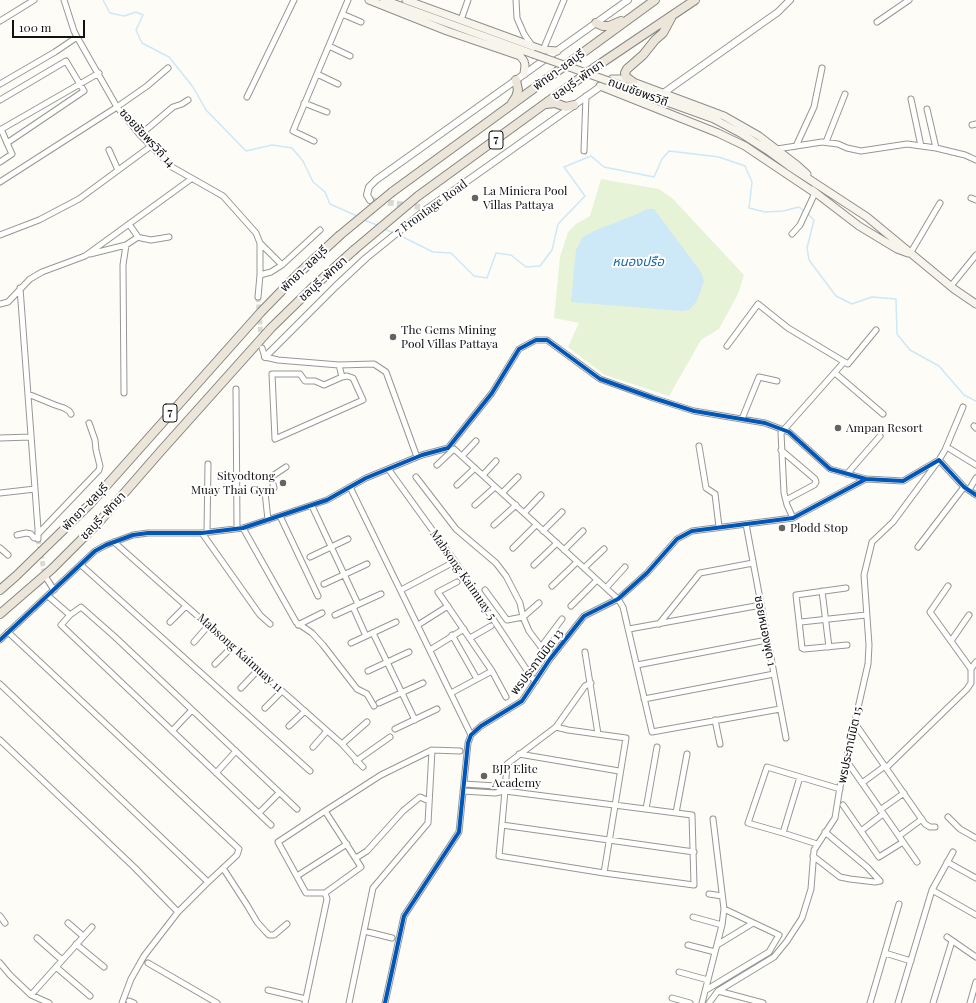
<!DOCTYPE html>
<html>
<head>
<meta charset="utf-8">
<style>
  body { margin:0 }
  #map { position:relative; width:976px; height:1003px; overflow:hidden; background:#fdfcf7; font-family:"Playfair Display",serif }
  canvas { display:block }
  .scale { position:absolute; left:12px; top:20px; width:73px; height:18px; box-sizing:border-box; border:2px solid #111; border-top:0; padding-left:5px; font-size:12px; line-height:14px; white-space:nowrap; color:#111; -webkit-text-stroke:3px #fff; paint-order:stroke }
</style>
</head>
<body>
<div id="map">
<canvas width="976" height="1003"></canvas>
<div class="scale">100 m</div>
</div>
<script>
const c = document.querySelector('canvas').getContext('2d');
c.lineJoin = 'round';
function fillPath(path, color) { c.fillStyle = color; c.fill(path, 'evenodd'); }
const poly = rows => new Path2D(rows.map(r => 'M' + r).join(''));
function strokePath(path, color, width, dash) { c.strokeStyle = color; c.lineWidth = width; c.lineCap = dash ? 'butt' : 'round'; c.setLineDash(dash || []); c.stroke(path); }
function drawText(font, color, halo, rows, align = 'center') {
  c.font = font + ' "Playfair Display","Noto Sans Thai",serif'; c.lineWidth = 4; c.setLineDash([]); c.textBaseline = 'middle'; c.strokeStyle = halo; c.fillStyle = color; for (const [text, x, y, turn = 0] of rows) {
    c.save(); c.translate(x, y); c.rotate((+turn || 0) * Math.PI / 180); c.textAlign = isNaN(turn) ? turn : align; if (halo) c.strokeText(text, 0, 0); c.fillText(text, 0, 0); c.restore();
  }
}
fillPath(poly([
  [601,179,659,189,672,198,744,275,738,294,719,329,701,340,669,396,605,375,568,347,579,323,554,318,560,257,568,232,576,224,590,216]
]), '#e7f3d7');
fillPath(poly([
  [647,209,654,209,701,272,704,281,697,301,689,310,682,311,571,302,576,250,583,237,596,230,635,215]
]), '#cde8f7');
strokePath(poly([
  [103,0,110,13,124,16,136,12,143,15,136,30,142,43,169,57,193,87,206,110,246,151,272,145,292,148,303,161,313,182,325,192,330,204,357,216],
  [807,213,814,220,807,248,809,260,836,296,852,304,872,297,896,299,897,334,910,350,939,366,964,395,976,401],
  [364,220,377,225],
  [384,229,394,233],
  [399,235,433,252,451,253,474,276,487,278,496,253,511,255,526,267,540,266,552,250,558,224,585,196,564,167,591,156,604,167,654,177,662,159,669,151,719,157,745,166,752,182,749,208,765,212,783,211,799,207,804,211]
]), '#cde8f7', 1.5);
strokePath(poly([
  [258,297,261,339],
  [38,539,45,576]
]), '#dad9d4', 5, [5, 2.5]);
strokePath(poly([
  [370,200,420,207]
]), '#dad9d4', 6, [6, 3]);
const minor = poly([
  [64,0,74,31,77,37,117,107,140,135,172,167,223,196,256,233,260,243,260,275,258,297],
  [516,0,517,18,524,34,533,47],
  [342,14,361,22],
  [461,20,468,0],
  [0,21,34,0],
  [877,22,909,0],
  [329,46,350,56],
  [543,50,564,0],
  [317,74,338,84],
  [0,84,55,52,77,37],
  [247,97,294,0],
  [911,99,921,146],
  [0,100,66,61,84,91,7,143,12,154,0,162],
  [304,103,327,112],
  [927,109,936,148],
  [972,125,976,124],
  [1,129,7,143],
  [0,130,99,73],
  [140,135,173,107,182,104,188,100],
  [314,141,293,131,348,0],
  [826,142,845,94],
  [796,146,814,107,822,68],
  [777,149,822,142,838,144,847,148,861,151,907,144,936,148,965,155,976,160],
  [109,150,118,170],
  [584,151,586,96],
  [0,182,117,107,147,86,168,68],
  [971,198,976,200],
  [129,224,138,237,141,238,151,240,169,237],
  [792,234,800,225,815,193],
  [0,235,39,220,79,199,151,146],
  [260,243,282,265],
  [911,252,940,203],
  [90,254,126,245,138,237],
  [260,275,271,272,282,265,320,230],
  [951,286,976,255],
  [20,288,38,529,38,539],
  [0,304,8,302,30,279,42,272,85,256,191,179],
  [727,346,758,304,788,328,848,364,876,330],
  [262,348,265,357,278,360,339,365,374,364,386,372,417,457],
  [339,365,342,377],
  [835,373,883,414],
  [272,374,300,374,305,381,315,381,324,385,342,377,347,376,353,378,363,400,275,439,272,374],
  [236,389,237,528],
  [124,393,123,265,126,245],
  [28,394,55,405,64,408,69,411,71,414],
  [742,419,759,377,777,381],
  [974,426,976,428],
  [0,438,31,437],
  [699,446,706,488,715,494,719,527],
  [950,449,976,465],
  [781,450,815,479,816,482,814,485,786,500],
  [462,456,476,441],
  [437,465,454,449,618,599,623,607,652,732,780,709],
  [389,470,454,560,532,678,536,681],
  [847,474,880,436],
  [483,475,496,461],
  [416,477,456,529,496,563,506,576,520,603,523,617,529,631,550,659],
  [457,485,475,468],
  [350,487,471,735],
  [969,490,976,478],
  [0,493,35,489],
  [502,493,518,477],
  [475,505,495,487],
  [312,506,358,604],
  [524,513,541,495],
  [280,516,318,596],
  [793,518,787,505,784,493,781,433,844,362],
  [268,520,265,492,274,488,271,477,286,467],
  [746,524,786,738],
  [494,525,516,505],
  [243,528,296,622,312,633,323,645,357,689,367,694,374,706],
  [543,531,562,512],
  [207,532,208,464],
  [202,533,260,615,270,624],
  [38,534,99,470,100,466,96,450,95,440,89,423],
  [17,535,26,533,31,534,34,538,38,537],
  [114,542,342,744,363,767],
  [918,547,964,487],
  [0,548,8,555],
  [513,548,536,525],
  [564,550,583,531],
  [310,557,348,539],
  [81,565,310,771],
  [534,565,557,543],
  [584,568,604,549],
  [45,576,54,590],
  [457,582,438,592,492,671,506,697],
  [324,584,367,564],
  [552,586,577,562],
  [606,588,625,567],
  [846,588,796,595,799,621,801,622,866,615],
  [401,590,452,563],
  [485,590,507,620,523,617,539,603],
  [822,591,829,647],
  [48,596,70,615],
  [571,606,597,580],
  [353,607,366,636],
  [335,615,381,594],
  [799,621,802,648,804,649,847,645],
  [170,622,186,606],
  [659,624,700,573,753,563],
  [298,625,322,613],
  [418,625,448,606],
  [629,629,761,605],
  [8,632,239,849,237,855,205,885,178,912,144,956,131,979,122,1003],
  [373,633,415,720],
  [452,635,477,679],
  [470,638,491,626],
  [0,640,95,551,106,545,133,535,148,533,202,533,243,528,327,500,366,478,422,455,448,448,492,393,519,349,536,340,547,340,600,379,653,398,694,411,765,423,789,432,830,469,866,479,903,481,939,460,964,487,976,495],
  [951,641,969,615],
  [194,642,208,626],
  [351,643,396,622],
  [541,647,562,619],
  [430,650,464,629],
  [585,652,598,734],
  [215,664,232,647],
  [637,665,767,640],
  [971,669,976,662],
  [368,671,409,652],
  [0,684,208,882],
  [241,688,258,670],
  [451,693,492,671],
  [644,699,774,674],
  [379,703,423,683],
  [265,708,282,691],
  [715,720,720,744],
  [854,722,925,824,930,827,935,827],
  [289,726,305,711],
  [556,727,568,730,626,738,604,873],
  [395,729,437,709],
  [172,731,192,710],
  [0,740,134,867,178,912],
  [342,744,367,722],
  [313,747,327,731],
  [519,754,619,771],
  [846,760,917,862],
  [356,761,390,737],
  [886,768,967,689,971,683,971,669,930,612,948,586],
  [216,773,236,751],
  [862,783,885,766],
  [464,784,496,786,505,791],
  [463,791,495,793,505,791,692,815,694,885,604,873,499,856,505,791,507,764,556,727,585,686,591,683],
  [843,805,879,857,903,842],
  [646,809,657,747],
  [880,810,904,793],
  [325,811,361,867,325,893,306,893,278,842,325,811,381,775,432,750,460,751],
  [259,813,279,793],
  [676,813,687,754],
  [948,817,960,829,976,838],
  [271,825,61,625,70,615,81,607,115,637,297,809],
  [502,825,694,852],
  [861,831,883,814],
  [783,833,800,777],
  [899,836,922,819],
  [817,844,783,833,748,823,767,767,840,789],
  [813,856,840,877,850,879,875,882,880,881,867,867,825,832],
  [356,858,367,851,403,811,420,797,429,801],
  [947,862,976,878],
  [223,868,247,905,257,922,266,932,269,935,274,935,287,924],
  [297,876,347,844],
  [932,890,976,915],
  [709,894,722,896],
  [0,916,5,923],
  [693,917,722,925],
  [68,923,83,936],
  [364,931,392,938],
  [947,937,976,957],
  [37,938,62,960],
  [76,944,104,967],
  [688,945,715,952],
  [717,945,753,923],
  [885,953,911,961],
  [0,963,10,975,31,995,49,1003],
  [148,963,217,1003],
  [56,967,90,996],
  [679,972,708,980],
  [268,990,306,999],
  [706,990,769,952,779,935,724,909],
  [718,991,763,1003],
  [31,995,92,927],
  [672,998,690,1003],
  [129,1001,134,1003],
  [305,1003,327,899,325,893],
  [349,1003,373,888,428,823,432,750],
  [385,1003,404,916,459,832,468,743,471,735,481,726,522,701,550,659,584,616,618,599,647,573,677,539,692,531,793,518,866,479],
  [702,1003,722,925,724,909,713,819],
  [709,1003,718,991,774,957,787,941,802,918,811,889,814,850,835,818,840,787,868,664,869,645,864,575,872,542,893,522,939,460,945,450,963,407],
  [870,1003,899,904],
  [898,1003,932,890,953,852],
  [933,1003,952,941],
  [970,1003,976,982]
]);
const tertiary = poly([
  [662,94,778,12,790,0],
  [370,200,367,195,369,187,376,180,628,0],
  [265,357,336,286,366,258,424,211,453,191,604,84]
]);
const secondary = poly([
  [369,0,447,31,520,56,524,61,525,65,524,74],
  [384,0,533,54],
  [406,0,543,50,557,51],
  [612,79,620,79,633,82,724,116,759,136,797,165,807,174],
  [600,86,718,133,745,146,815,193],
  [628,88,714,119,742,134,767,150,789,166,867,217,954,289,976,304],
  [812,190,859,226,897,249,908,253]
]);
const trunk = poly([
  [596,23,603,26,609,26,621,21],
  [633,82,626,77,625,73,627,69,643,55,655,40,663,33,671,18],
  [512,103,516,97,518,90,516,80],
  [546,104,555,103,566,107,574,105],
  [392,192,655,0],
  [418,196,594,68,695,0],
  [0,590,16,576,90,504,261,312,298,274,339,236],
  [0,614,52,569,99,522,160,452,271,328,312,288,354,250]
]);
strokePath(minor, '#979795', 7);
strokePath(tertiary, '#979795', 8);
strokePath(secondary, '#8e8d8b', 9);
strokePath(trunk, '#858482', 10);
strokePath(minor, '#fffffe', 5);
strokePath(tertiary, '#fffffe', 6);
strokePath(secondary, '#f6f4eb', 7);
strokePath(trunk, '#ece5da', 8);
const secondaryBridge = poly([
  [533,54,628,88]
]);
const trunkBridge = poly([
  [339,236,392,192],
  [354,250,418,196]
]);
strokePath(secondaryBridge, '#8e8d8b', 9, []);
strokePath(trunkBridge, '#858482', 10, []);
strokePath(secondaryBridge, '#f6f4eb', 7);
strokePath(trunkBridge, '#ece5da', 8);
strokePath(poly([
  [0,640,95,551,106,545,133,535,148,533,202,533,243,528,327,500,366,478,422,455,448,448,492,393,519,349,536,340,547,340,600,379,653,398,694,411,765,423,789,432,830,469,866,479,903,481,939,460,964,487,976,495],
  [385,1003,404,916,459,832,468,743,471,735,481,726,522,701,550,659,584,616,618,599,647,573,677,539,692,531,793,518,866,479]
]), '#0057b8', 4);
for (const [x, y, r, color] of [
  [475,198,4,"#646362"],
  [393,337,4,"#646362"],
  [838,428,4,"#646362"],
  [283,483,4,"#646362"],
  [782,528,4,"#646362"],
  [484,776,4,"#646362"]
]) { const dot = new Path2D(); dot.arc(x, y, r, 0, 2 * Math.PI); c.fillStyle = color; c.fill(dot); strokePath(dot, '#fff', 1.5); }
for (const [x, y, w] of [
  [496,140,14],
  [170,413,14]
]) { const box = new Path2D(); box.roundRect(x - w / 2, y - 9, w, 18, 3); c.fillStyle = '#fff'; c.fill(box); strokePath(box, '#111', 1); }
drawText('bold 11px', '#111', null, [
  ["7",496,140],
  ["7",170,413]
]);
drawText('12px', '#111', '#fff', [
  ["พัทยา-ชลบุรี",559,70,-36],
  ["ชลบุรี-พัทยา",578,80,-35],
  ["ถนนชัยพรวิถี",638,92,20],
  ["ซอยชัยพรวิถี 14",147,138,47],
  ["7 Frontage Road",431,208,-36],
  ["พัทยา-ชลบุรี",304,269,-44],
  ["ชลบุรี-พัทยา",323,279,-42],
  ["พัทยา-ชลบุรี",85,507,-46],
  ["ชลบุรี-พัทยา",103,516,-47],
  ["Mabsong Kaimuay 5",463,575,55],
  ["ซอยหนองพุด 1",765,631,79],
  ["Mabsong Kaimuay 11",240,653,42],
  ["พรประภานิมิต 13",537,662,-53],
  ["พรประภานิมิต 15",850,745,-78]
]);
drawText('12px', '#111', '#fff', [
  ["La Miniera Pool",483,191],
  ["Villas Pattaya",483,205],
  ["The Gems Mining",401,330],
  ["Pool Villas Pattaya",401,344],
  ["Ampan Resort",846,428],
  ["Sityodtong",275,476,"right"],
  ["Muay Thai Gym",275,490,"right"],
  ["Plodd Stop",790,528],
  ["BJP Elite",492,769],
  ["Academy",492,783]
], 'left');
drawText('italic 13px', '#1768a6', '#fff', [
  ["หนองปรือ",638,262]
]);
</script>
</body>
</html>
